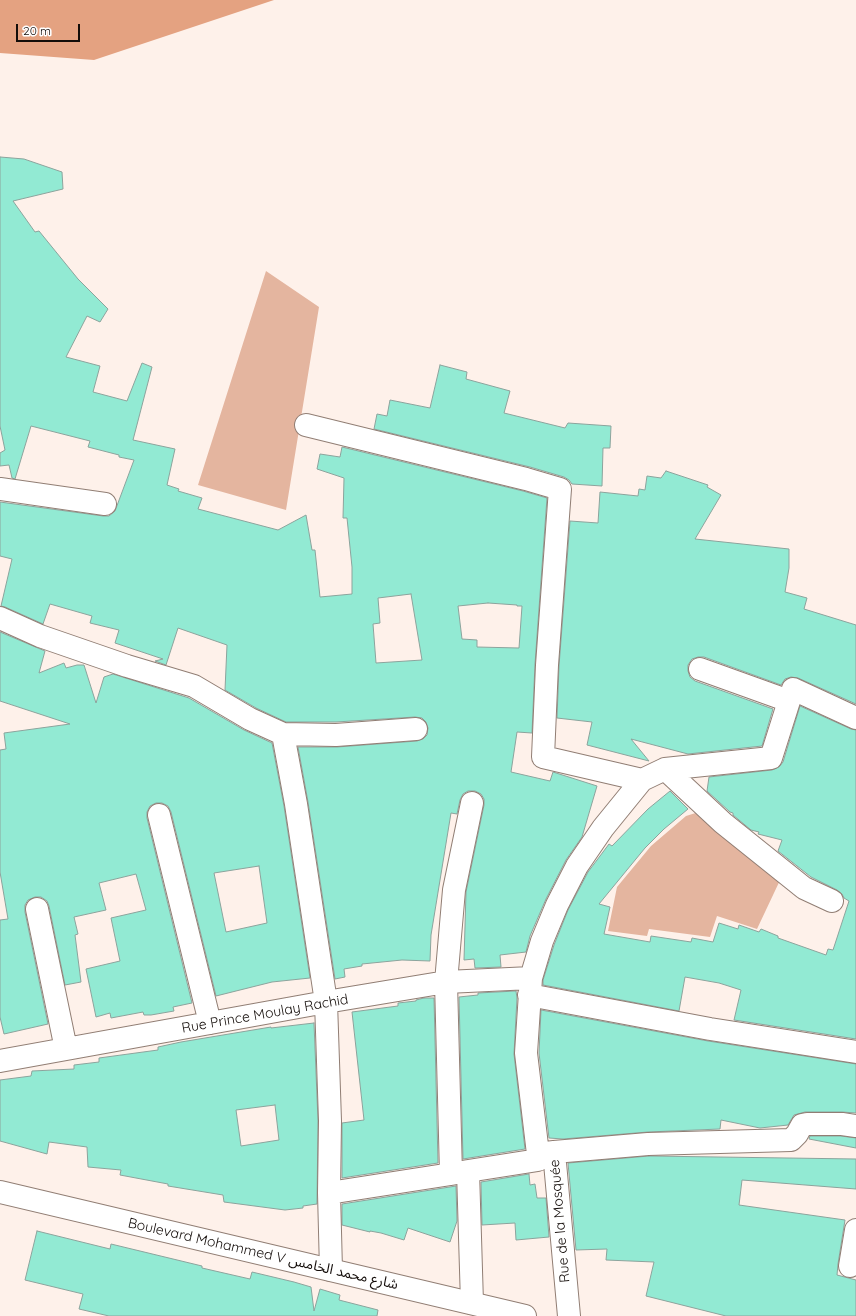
<!DOCTYPE html>
<html>
<head>
<meta charset="utf-8">
<style>
  body { margin:0 }
  #map { position:relative; width:856px; height:1316px; overflow:hidden; background:#fef1ea; font-family:Quicksand,sans-serif }
  canvas { display:block }
  .scale { position:absolute; left:16px; top:24px; width:64px; height:18px; box-sizing:border-box; border:2px solid #130c09; border-top:0; padding-left:5px; font-size:12px; line-height:14px; white-space:nowrap; color:#130c09; -webkit-text-stroke:3px #fff; paint-order:stroke }
</style>
</head>
<body>
<div id="map">
<canvas width="856" height="1316"></canvas>
<div class="scale">20 m</div>
</div>
<script>
const c = document.querySelector('canvas').getContext('2d');
c.lineJoin = 'round';
function fillPath(path, color) { c.fillStyle = color; c.fill(path, 'evenodd'); }
const poly = rows => new Path2D(rows.map(r => 'M' + r).join(''));
function strokePath(path, color, width, dash) { c.strokeStyle = color; c.lineWidth = width; c.lineCap = dash ? 'butt' : 'round'; c.setLineDash(dash || []); c.stroke(path); }
function drawText(font, color, halo, rows, align = 'center') {
  c.font = font + ' Quicksand,"Noto Sans Arabic",sans-serif'; c.lineWidth = 3; c.setLineDash([]); c.textBaseline = 'middle'; c.strokeStyle = halo; c.fillStyle = color; for (const [text, x, y, turn = 0] of rows) {
    c.save(); c.translate(x, y); c.rotate((+turn || 0) * Math.PI / 180); c.textAlign = isNaN(turn) ? turn : align; if (halo) c.strokeText(text, 0, 0); c.fillText(text, 0, 0); c.restore();
  }
}
fillPath(poly([
  [266,271,319,307,286,510,198,485],
  [702,811,782,876,757,929,717,916,710,937,649,929,647,936,608,931,617,887,651,846,686,816]
]), '#e4b59f');
fillPath(poly([
  [0,0,274,0,94,60,0,53]
]), '#e4a281');
const building = poly([
  [0,157,24,159,62,172,63,189,13,201,35,232,39,231,78,279,108,309,100,322,87,316,66,357,100,366,93,392,127,401,142,363,152,367,133,440,175,449,167,485,179,489,178,491,202,498,198,509,278,530,306,515,312,550,315,550,320,597,352,594,352,567,347,518,343,518,344,478,317,469,320,454,340,457,342,447,523,491,547,498,535,664,532,733,517,732,511,772,550,781,553,772,597,786,582,837,566,860,546,899,530,936,526,952,500,955,501,967,475,968,474,959,464,960,466,892,484,805,484,799,481,794,475,791,468,791,463,794,460,800,457,814,451,813,431,935,430,961,402,960,362,964,362,966,344,969,345,977,335,979,308,802,298,747,337,747,417,741,423,739,427,735,428,728,426,722,422,718,415,717,336,722,286,722,256,708,225,690,227,645,178,628,166,665,155,661,163,659,115,643,119,630,90,623,92,616,50,604,43,624,5,607,1,606,12,559,0,556,0,502,103,516,109,516,115,511,134,460,119,457,119,455,88,447,90,441,31,426,15,479,12,478,9,465,0,466,0,453,5,450,0,426,0,157],
  [411,594,422,660,376,663,373,624,380,623,378,598,411,594],
  [488,603,517,605,517,606,522,606,519,648,477,647,477,640,462,639,458,606,488,603],
  [440,365,467,372,466,379,510,391,504,413,565,428,568,423,611,426,610,448,603,448,602,486,572,484,569,480,564,477,530,467,374,429,377,414,387,416,390,400,430,408,440,365],
  [666,471,708,485,707,487,721,495,695,539,789,549,789,568,785,592,807,598,804,609,856,625,856,704,798,678,791,677,785,679,781,685,704,657,698,657,692,659,688,665,688,671,690,677,695,681,773,709,762,746,688,754,631,739,649,761,587,745,592,722,557,718,559,666,570,521,598,523,600,492,638,496,639,489,645,490,647,476,661,478,666,471],
  [0,632,45,651,39,673,64,663,66,668,77,665,84,665,96,703,104,677,113,674,189,698,244,730,272,743,284,806,310,978,272,982,216,996,171,812,168,806,162,803,156,803,150,806,147,812,147,818,192,1003,173,1007,174,1011,151,1015,144,1015,143,1012,111,1018,110,1013,96,1017,86,969,120,961,111,918,146,910,136,874,99,883,106,910,74,917,78,934,75,935,81,982,65,985,49,906,47,901,41,897,35,897,28,900,25,905,25,912,48,1024,4,1034,0,1017,0,920,8,919,0,872,0,750,6,749,4,733,70,724,0,701,0,632],
  [259,866,267,923,226,932,214,873,259,866],
  [800,706,851,729,856,730,856,1039,734,1020,741,990,719,983,685,977,679,1011,543,985,543,980,554,945,568,910,588,872,609,844,612,846,648,809,670,791,688,809,664,829,645,848,599,904,610,907,604,934,650,942,651,936,691,942,692,938,713,942,719,923,738,929,739,925,759,932,761,929,778,936,778,938,826,955,828,949,833,950,849,901,844,898,842,894,837,890,811,877,778,851,782,840,758,834,759,832,751,830,733,815,733,813,730,812,707,791,709,777,772,770,779,767,783,762,800,706],
  [516,991,517,998,514,1054,525,1149,463,1159,459,997,478,995,478,993,516,991],
  [424,998,434,998,438,1163,342,1178,342,1123,364,1120,352,1012,398,1006,398,1003,416,1001,416,1000,424,998],
  [541,1010,708,1041,856,1064,856,1113,842,1112,805,1112,794,1115,788,1125,760,1128,721,1120,720,1129,648,1132,563,1139,549,1138,539,1053,541,1010],
  [314,1023,318,1121,317,1204,303,1206,303,1208,285,1210,224,1202,223,1195,168,1186,168,1184,120,1175,121,1170,88,1167,87,1147,49,1142,47,1154,0,1141,0,1080,31,1076,32,1071,74,1069,74,1065,99,1062,99,1058,158,1050,158,1047,181,1042,271,1027,271,1028,314,1023],
  [275,1105,279,1140,241,1146,236,1110,275,1105],
  [810,1136,841,1136,856,1138,856,1148,809,1139,810,1136],
  [649,1156,856,1159,856,1189,742,1180,739,1205,845,1220,838,1264,837,1275,856,1280,856,1316,726,1316,646,1296,654,1262,606,1260,607,1249,576,1250,568,1163,649,1156],
  [529,1174,530,1185,535,1184,537,1198,546,1198,549,1237,516,1240,515,1223,482,1225,481,1182,529,1174],
  [456,1186,457,1221,450,1242,408,1228,404,1240,381,1233,370,1231,370,1232,342,1225,342,1204,456,1186],
  [37,1231,110,1249,111,1244,202,1266,202,1268,250,1279,252,1272,294,1282,311,1287,314,1311,320,1289,340,1295,339,1300,378,1310,377,1316,109,1316,79,1309,83,1294,25,1280,37,1231]
]);
fillPath(building, '#92ead3');
strokePath(building, '#8ca39c', 1);
const minor = poly([
  [306,425,526,479,560,489,547,665,543,757,642,780],
  [0,489,105,504],
  [0,618,40,636,127,666,194,686,250,719,283,734,296,804,326,1002,330,1121,329,1193,331,1270],
  [700,669,789,701,793,689,856,718],
  [283,734,336,735,416,729],
  [665,769,723,823,804,888,832,901],
  [472,803,454,890,446,982,451,1174,468,1171,472,1303],
  [159,815,210,1023],
  [37,909,66,1049],
  [529,995,710,1029,856,1052],
  [0,1061,326,1002,446,982,531,978],
  [554,1152,648,1144,791,1140,797,1134,802,1125,807,1124,842,1124,856,1126],
  [468,1171,538,1160,538,1154],
  [329,1193,451,1174],
  [850,1266,856,1230],
  [569,1316,554,1152,538,1154,526,1053,531,978,542,941,557,905,577,866,603,828,642,780,665,769,771,758,789,701]
]);
const major = poly([
  [0,1192,525,1316]
]);
strokePath(minor, '#917e74', 24);
strokePath(major, '#917e74', 24);
strokePath(minor, '#fff', 22);
strokePath(major, '#fff', 22);
drawText('14px', '#130c09', '#fff', [
  ["Rue Prince Moulay Rachid",265,1014,-10],
  ["Rue de la Mosquée",560,1221,-95],
  ["Boulevard Mohammed V شارع محمد الخامس",263,1254,13]
]);
</script>
</body>
</html>
